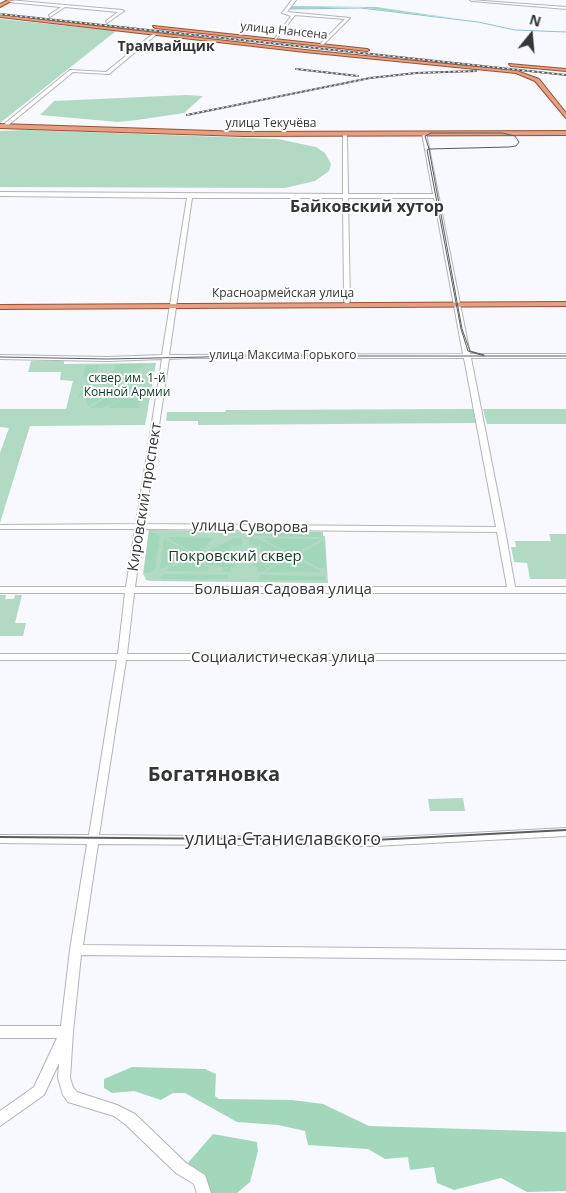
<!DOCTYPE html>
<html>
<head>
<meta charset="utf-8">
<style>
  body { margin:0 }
  #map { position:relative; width:566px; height:1193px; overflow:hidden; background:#f8f9fe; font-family:"Open Sans",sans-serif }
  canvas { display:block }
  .north { position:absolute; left:506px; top:10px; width:50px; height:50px; -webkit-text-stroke:4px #fff; paint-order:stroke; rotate:17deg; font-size:14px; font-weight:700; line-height:20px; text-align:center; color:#343537 }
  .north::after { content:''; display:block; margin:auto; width:18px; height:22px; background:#343537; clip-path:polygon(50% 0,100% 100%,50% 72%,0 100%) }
</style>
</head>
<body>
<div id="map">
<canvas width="566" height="1193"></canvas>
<div class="north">N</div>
</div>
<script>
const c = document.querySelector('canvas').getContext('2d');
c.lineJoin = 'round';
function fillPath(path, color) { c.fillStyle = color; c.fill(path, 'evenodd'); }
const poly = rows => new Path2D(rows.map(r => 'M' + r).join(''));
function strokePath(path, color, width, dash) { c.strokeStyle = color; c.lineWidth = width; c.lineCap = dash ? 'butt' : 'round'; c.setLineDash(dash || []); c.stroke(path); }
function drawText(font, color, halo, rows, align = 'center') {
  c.font = font + ' "Open Sans",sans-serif'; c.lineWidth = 4; c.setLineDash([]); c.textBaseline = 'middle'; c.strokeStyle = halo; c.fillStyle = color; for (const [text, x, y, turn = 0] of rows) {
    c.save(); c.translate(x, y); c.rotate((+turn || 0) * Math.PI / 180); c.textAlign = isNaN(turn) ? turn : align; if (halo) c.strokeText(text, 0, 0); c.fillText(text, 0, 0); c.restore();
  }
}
fillPath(poly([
  [0,19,1,19,116,31,0,123],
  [186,95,203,96,184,113,137,120,118,122,40,115,54,101],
  [28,130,278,139,316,147,325,153,331,164,329,171,315,181,285,188,0,187,0,131],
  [31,361,64,361,64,364,156,363,145,425,30,426,0,523,0,453,9,428,0,427,0,409,66,409,73,381,60,380,61,372,28,372],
  [473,409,476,423,198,425,198,421,166,421,167,412,225,412,226,410],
  [483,409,566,409,566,424,487,424],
  [149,530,323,532,323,536,325,536,328,583,151,581,146,580,143,573],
  [549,534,566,534,566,579,530,579,527,563,514,562,511,547,516,547,515,541,551,541],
  [0,595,6,595,5,599,14,599,15,595,22,595,15,623,26,623,23,636,0,636],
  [463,798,465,811,430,811,428,799]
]), '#b1d9c4');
fillPath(poly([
  [291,6,376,7,459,19,358,7,289,9],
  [116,364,148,364,121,377,119,383,119,377,83,377,86,365,99,365,96,374,108,374,114,371],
  [119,390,128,396,102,408,90,408],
  [81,391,114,391,99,400,92,400,98,400,88,406,85,397,80,397,77,400],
  [129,396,141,403,137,405,140,408,110,408,110,405],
  [149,531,160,536,155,569,150,573,144,573],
  [248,531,321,532,321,537,250,536],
  [166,537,213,538,200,552,193,552],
  [235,538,242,538,242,545,231,546,227,554,201,554],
  [250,538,257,538,287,554,262,554,260,546,249,545],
  [261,538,321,539,322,539,296,553,289,553],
  [164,539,191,553,191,556,160,569],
  [324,541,326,568,319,568,298,557,298,554],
  [201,556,227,556,227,562,236,566,231,568,231,572,222,572,222,566,208,565,198,558],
  [262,557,288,557,262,572,257,572,257,567,252,564,261,562],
  [192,558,208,567,207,571,163,571],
  [289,558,296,558,322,572,265,572],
  [164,574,228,575,228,579,159,579],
  [260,575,325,576,325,580,259,580],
  [132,1067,205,1069,216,1074,215,1096,219,1099,292,1100,323,1104,369,1126,566,1132,566,1191,527,1192,501,1178,454,1190,437,1183,434,1167,410,1170,408,1157,385,1159,368,1149,308,1145,305,1131,278,1125,237,1122,185,1093,173,1093,161,1100,134,1091,112,1093,104,1088,104,1079],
  [213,1134,257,1142,258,1151,250,1182,237,1193,208,1193,200,1176,187,1164]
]), '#a2d7bb');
strokePath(poly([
  [290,9,361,8,478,22,515,30,566,32]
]), '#8bc1dc', 1);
const secondary = poly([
  [8,0,122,10,124,11,107,23,106,21,118,12,65,7,50,17,49,15,61,7,9,2,8,0],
  [292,0,296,0,287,12,350,18,322,46,319,45,345,19,295,15,275,41,273,41,291,16,282,13,292,0],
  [470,0,566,7,566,9,472,1,470,0],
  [154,33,157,34,109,74,73,72,6,127,2,126,70,70,106,72,154,33],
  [424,132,426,133,470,354,566,354,566,358,471,358,505,530,515,587,566,587,566,593,134,593,127,654,566,654,566,660,126,660,99,835,374,838,566,828,566,836,374,846,98,844,83,945,566,950,566,960,81,955,73,1032,70,1078,73,1087,77,1092,117,1105,135,1114,186,1163,205,1175,211,1193,197,1193,194,1184,176,1173,125,1124,114,1116,68,1102,63,1095,58,1078,59,1063,44,1095,0,1126,0,1111,34,1087,57,1038,0,1038,0,1026,61,1026,70,950,87,844,0,843,0,835,89,835,117,660,0,660,0,654,118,654,125,593,0,593,0,587,126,587,135,529,0,529,0,525,136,524,162,359,108,361,0,359,0,355,108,357,162,355,187,198,0,196,0,192,343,194,343,134,345,133,347,134,348,194,433,194,422,133,424,132],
  [192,198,343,198,344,302,347,304,350,302,348,198,434,198,463,354,169,355,192,198],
  [190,358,464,358,496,527,144,524,169,359,190,358],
  [143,529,497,532,507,587,135,587,143,529]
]);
const primary = poly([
  [8,0,13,0,0,7,0,4,8,0],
  [0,15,305,50,517,71,539,79,566,113,566,118,535,81,516,73,305,52,0,17,0,15],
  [153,26,367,49,369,50,367,51,155,28,153,26],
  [509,64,566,69,566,71,511,66,509,64],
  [0,124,243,132,566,131,566,135,243,136,0,128,0,124],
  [566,302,566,306,0,309,0,305,566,302]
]);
strokePath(secondary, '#b3b4ba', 2);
strokePath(primary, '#9b5031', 2);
fillPath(secondary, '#fff');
fillPath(primary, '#e59f82');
strokePath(poly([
  [431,133,502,133,515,136,519,142,516,146,509,147,429,149,425,136,431,133],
  [429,149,462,329,470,351,484,355],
  [429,149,427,150,461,329,468,351,484,356],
  [0,357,107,359,250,356,566,356]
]), '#5b5c5f', 1);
strokePath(poly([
  [0,837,374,840,566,830]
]), '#5b5c5f', 2);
const rail = poly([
  [0,14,566,75],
  [296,69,358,76],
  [187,115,370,78,416,73,476,71]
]);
strokePath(rail, '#5b5c5f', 2);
strokePath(rail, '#fff', 1, [2.5]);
drawText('12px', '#343537', '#fff', [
  ["улица Нансена",284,31,6],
  ["улица Текучёва",271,124],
  ["Красноармейская улица",283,294],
  ["улица Максима Горького",283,356]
]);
drawText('12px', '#0e3a27', '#fff', [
  ["сквер им. 1-й",127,379],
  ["Конной Армии",127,393]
]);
drawText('bold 14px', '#343537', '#fff', [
  ["Трамвайщик",166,47]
]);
drawText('15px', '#343537', '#fff', [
  ["Кировский проспект",145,497,-81],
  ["улица Суворова",250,527,1],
  ["Большая Садовая улица",283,590],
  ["Социалистическая улица",283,658]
]);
drawText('15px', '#0e3a27', '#fff', [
  ["Покровский сквер",235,557]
]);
drawText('bold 16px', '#343537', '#fff', [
  ["Байковский хутор",367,207]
]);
drawText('18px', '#343537', '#fff', [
  ["улица Станиславского",283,840]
]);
drawText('bold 20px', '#343537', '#fff', [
  ["Богатяновка",214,775]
]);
</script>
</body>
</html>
